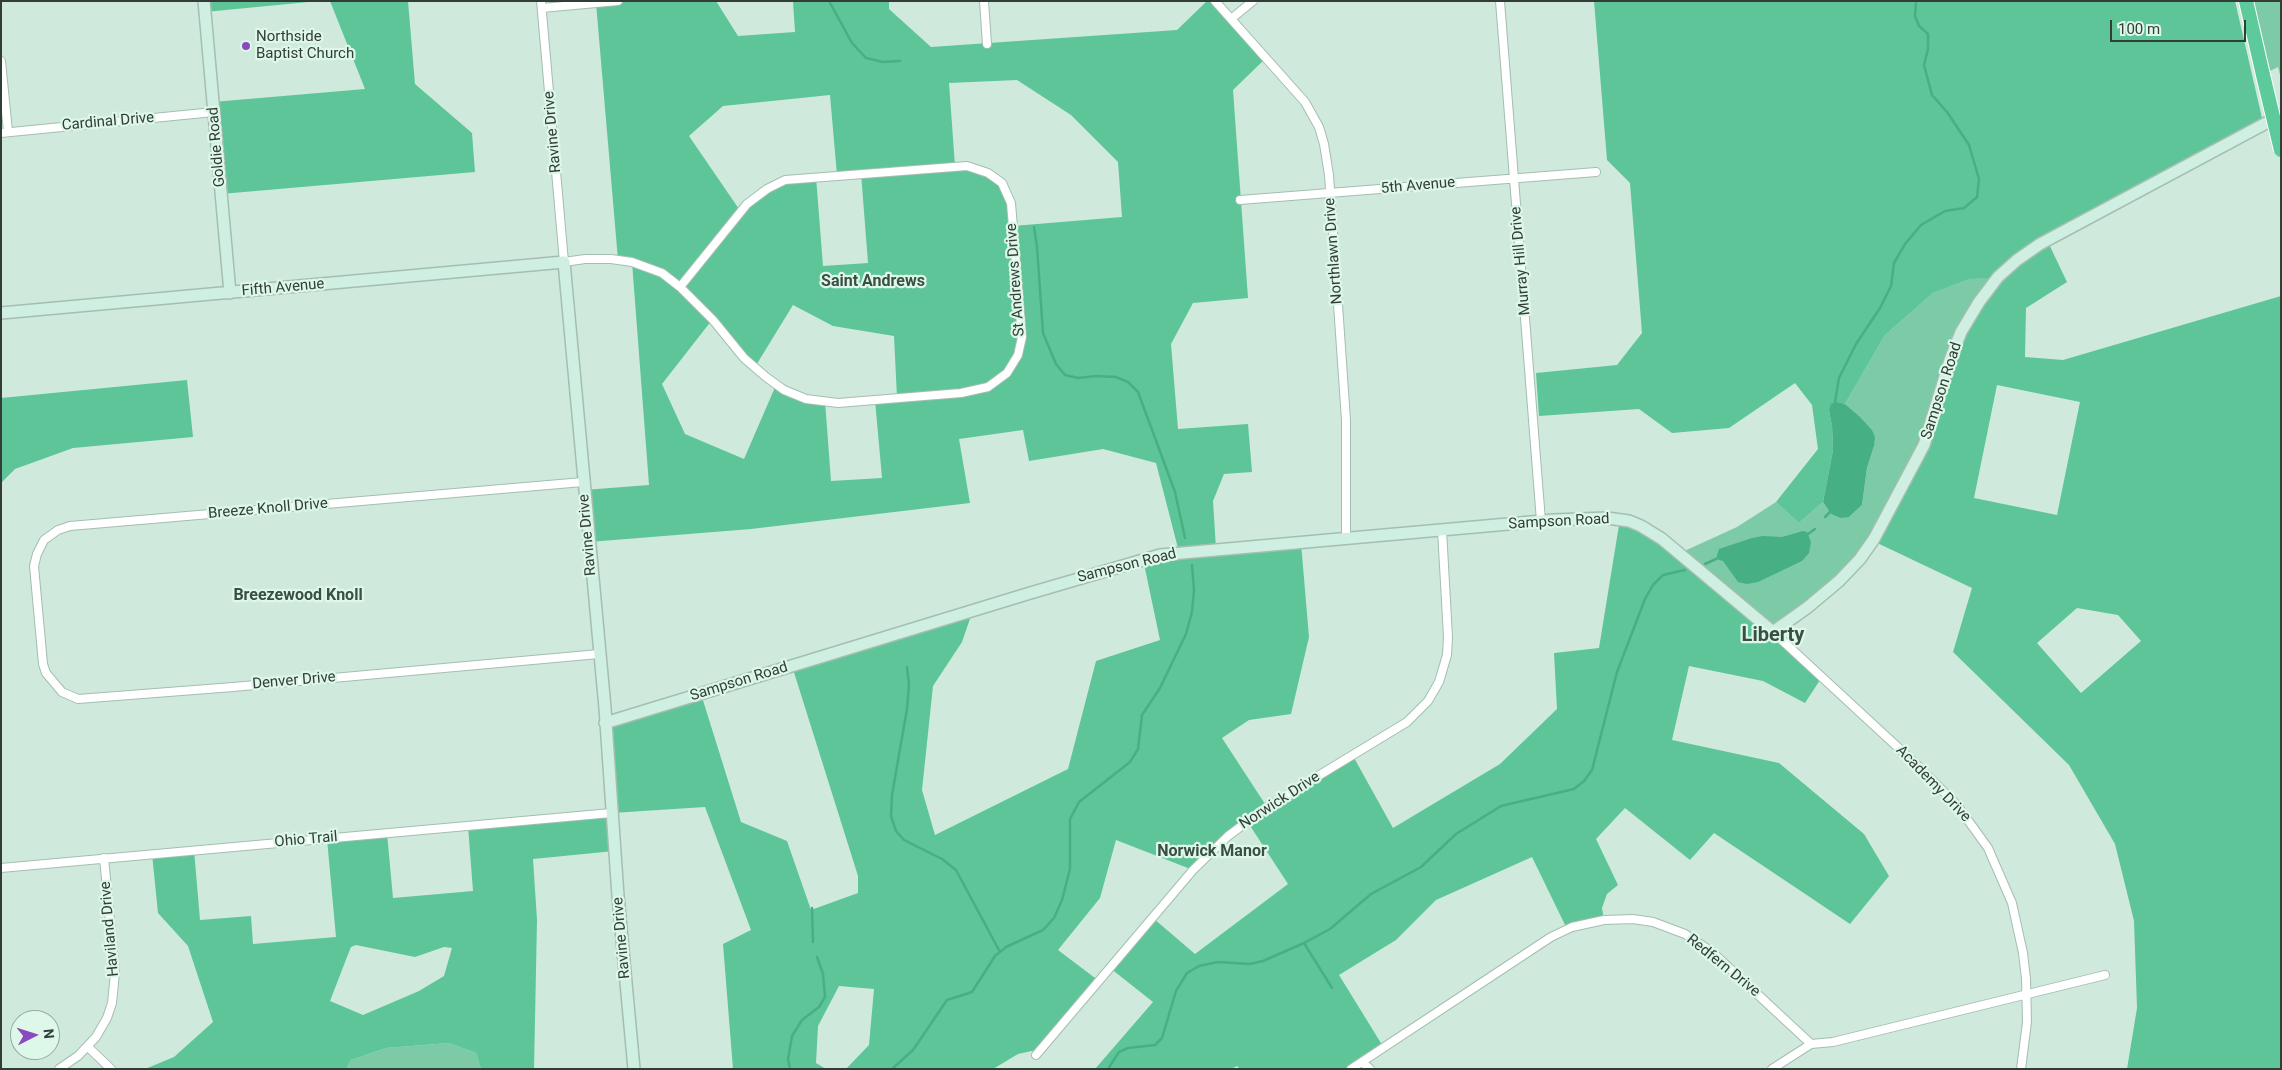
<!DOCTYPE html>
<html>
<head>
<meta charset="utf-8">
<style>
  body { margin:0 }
  #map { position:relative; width:2282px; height:1070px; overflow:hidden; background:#cfeadc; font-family:Roboto,sans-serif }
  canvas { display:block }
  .frame { position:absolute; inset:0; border:2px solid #323d37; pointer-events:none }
  .north { position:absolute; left:10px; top:1010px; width:50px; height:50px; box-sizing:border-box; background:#ddf7e9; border:1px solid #99ada2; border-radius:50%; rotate:85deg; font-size:14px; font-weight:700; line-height:20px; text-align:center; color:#323d37 }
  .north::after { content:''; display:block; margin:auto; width:18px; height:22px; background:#8a4abf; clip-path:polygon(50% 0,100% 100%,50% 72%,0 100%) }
  .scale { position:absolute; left:2110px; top:20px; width:136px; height:22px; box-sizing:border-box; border:2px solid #323d37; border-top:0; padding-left:6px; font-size:15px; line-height:18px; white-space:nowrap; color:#323d37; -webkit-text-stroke:4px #ddf7e9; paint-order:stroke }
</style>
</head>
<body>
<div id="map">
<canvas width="2282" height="1070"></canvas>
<div class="frame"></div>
<div class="north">N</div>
<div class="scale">100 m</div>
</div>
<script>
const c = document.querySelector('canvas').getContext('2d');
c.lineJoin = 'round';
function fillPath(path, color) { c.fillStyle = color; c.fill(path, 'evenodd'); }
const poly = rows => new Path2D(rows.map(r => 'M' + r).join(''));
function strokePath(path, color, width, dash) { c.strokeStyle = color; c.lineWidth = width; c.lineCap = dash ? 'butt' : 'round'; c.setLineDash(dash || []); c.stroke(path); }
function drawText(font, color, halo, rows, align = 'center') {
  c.font = font + ' Roboto,sans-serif'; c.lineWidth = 4.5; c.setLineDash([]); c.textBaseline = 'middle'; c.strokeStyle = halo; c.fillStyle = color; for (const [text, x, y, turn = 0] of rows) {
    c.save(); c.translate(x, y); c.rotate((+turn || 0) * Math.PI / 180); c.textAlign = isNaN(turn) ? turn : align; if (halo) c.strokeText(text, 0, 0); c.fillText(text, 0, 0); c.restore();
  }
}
fillPath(poly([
  [2253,1,2281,1,2281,79,2278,67,2270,71],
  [1998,277,1932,421,1860,559,1776,633,1680,553,1737,527,1776,502,1799,523,1823,502,1831,514,1841,517,1849,517,1862,505,1867,468,1874,446,1872,430,1845,404,1885,335,1933,293,1970,279],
  [449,1043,476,1053,481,1069,346,1069,351,1060,386,1048]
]), '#7dcaa6');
fillPath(poly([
  [204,1,319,1,205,12],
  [330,1,408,1,415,84,472,133,475,172,221,194,213,102,365,89],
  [618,1,716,1,738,36,795,32,793,1,889,1,889,9,931,47,1177,30,1207,1,1215,1,1267,57,1233,90,1248,298,1193,303,1171,344,1178,429,1248,424,1252,472,1224,474,1213,501,1216,549,1301,543,1309,637,1291,714,1249,720,1222,738,1267,807,1353,756,1393,828,1500,764,1557,709,1554,653,1599,648,1620,519,1641,526,1822,677,1805,703,1763,681,1689,666,1672,740,1779,763,1864,834,1889,876,1850,924,1714,833,1690,860,1625,808,1596,839,1618,885,1607,894,1602,908,1604,920,1567,929,1532,857,1436,900,1396,940,1339,975,1384,1048,1351,1069,1240,1069,1237,1066,1231,1069,1095,1069,1153,1002,1110,968,1153,918,1195,954,1288,884,1247,821,1193,870,1116,840,1100,898,1058,950,1099,981,1041,1049,1018,1054,993,1069,846,1069,869,1045,874,989,839,986,818,1026,816,1063,826,1069,733,1069,723,944,751,930,705,807,612,813,614,851,533,859,537,920,534,1069,481,1069,476,1053,449,1043,386,1048,351,1060,346,1069,145,1069,174,1057,213,1022,188,946,158,913,152,854,194,850,200,920,251,916,253,944,336,937,327,839,387,833,393,898,473,891,468,826,611,813,605,723,701,694,741,822,787,841,811,910,858,893,858,876,792,666,973,610,962,642,933,686,922,790,935,835,1068,769,1096,661,1160,640,1143,559,1179,552,1156,463,1103,449,1029,461,1023,430,959,439,970,503,751,529,589,542,584,490,649,485,632,262,618,260,596,3],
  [1017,80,1071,115,1118,162,1122,217,1013,226,1002,183,988,173,955,166,949,83],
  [830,95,837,175,861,173,868,263,823,266,816,177,785,180,741,212,689,136,723,106],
  [793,305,833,326,894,336,897,398,875,400,882,478,831,481,825,401,784,390,776,385,744,459,685,434,662,384,712,320,755,367],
  [356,945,415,957,444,947,452,948,444,976,419,991,363,1015,330,1001,347,957,351,947],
  [1594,1,2235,1,2262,118,2064,225,1992,278,1970,279,1933,293,1885,335,1845,404,1838,402,1829,411,1832,426,1833,450,1823,502,1799,523,1776,502,1818,449,1812,405,1795,383,1729,428,1672,433,1639,409,1539,416,1536,373,1617,365,1642,333,1630,183,1607,160],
  [2047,240,2067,282,2026,308,2025,357,2063,360,2281,296,2281,1069,2127,1069,2137,1008,2134,921,2115,844,2069,765,1953,652,1972,588,1873,541,1906,483,1950,360,1979,302],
  [1997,385,2080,402,2057,515,1974,498],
  [2077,608,2118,615,2141,641,2081,693,2037,643],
  [187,380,193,437,73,448,15,469,1,483,1,398]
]), '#5dc598');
fillPath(poly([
  [1838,402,1845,404,1860,417,1872,430,1875,437,1874,446,1867,468,1862,505,1849,517,1841,518,1831,514,1823,502,1833,450,1832,426,1829,411,1831,404],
  [1803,531,1807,532,1811,542,1809,553,1802,561,1758,582,1747,584,1738,582,1723,561,1716,559,1719,549,1752,538,1763,536,1782,537]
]), '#46b084');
strokePath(poly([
  [829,1,852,43,866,58,883,62,900,61],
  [1034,227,1037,247,1043,333,1056,364,1065,375,1078,378,1096,376,1116,377,1128,382,1138,392,1175,492,1185,538],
  [1835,402,1839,378,1856,344,1880,308,1891,286,1894,263,1905,244,1921,225,1945,211,1964,208,1977,197,1979,179,1969,145,1947,112,1932,95,1924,65,1928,49,1928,34,1919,26,1915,16,1916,1],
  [1825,517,1830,512],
  [1808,534,1815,529],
  [1705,564,1716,559],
  [907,667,909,685,907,709,892,795,891,816,896,831,904,840,942,859,956,870,1000,952],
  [812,908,813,942],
  [1304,943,1332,988],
  [790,1069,788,1059,792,1036,802,1020,819,1007,825,997,823,974,817,957],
  [892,1069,913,1050,947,1000,972,992,995,956,1006,947,1043,930,1054,918,1062,900,1070,869,1070,819,1079,802,1130,762,1138,749,1142,715,1160,688,1186,634,1192,612,1194,590,1192,565],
  [1108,1069,1119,1052,1128,1048,1155,1045,1162,1038,1176,991,1187,973,1199,966,1218,962,1250,964,1263,961,1304,943,1330,929,1371,894,1421,867,1456,834,1501,806,1574,789,1584,781,1592,770,1617,672,1645,599,1653,585,1663,575,1685,570]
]), '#46b084', 2.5);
const street = poly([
  [541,1,564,262,585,259,611,259,632,262,662,273,680,287,713,320,744,358,766,377,784,390,806,399,838,403,961,393,988,387,1007,373,1018,355,1022,337,1011,203,1002,183,988,173,967,166,785,180,767,189,747,204,680,287],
  [984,1,987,44],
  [1215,1,1305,102,1319,127,1324,144,1329,175,1346,420,1346,539],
  [1500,1,1541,521],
  [542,8,618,1],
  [1231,19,1253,1],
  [1,61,8,132],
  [1,133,214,112],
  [1240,200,1596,172],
  [583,482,70,526,58,530,44,540,37,554,34,566,43,664,46,673,62,692,78,699,233,687,599,654],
  [1773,632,1917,765,1957,805,1988,848,2012,903,2023,953,2026,979,2027,1022,2021,1069],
  [1,868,611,813],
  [88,1047,111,1069],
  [1036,1055,1193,870,1228,836,1267,807,1407,722,1428,701,1439,682,1447,655,1448,637,1442,530],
  [1362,1062,1370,1069],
  [59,1069,78,1056,96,1037,107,1018,112,1003,115,973,104,858],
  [1351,1069,1551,937,1572,927,1604,920,1633,919,1653,922,1685,934,1712,952,1811,1044,1833,1042,2105,975],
  [1772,1069,1811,1044]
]);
const secondary = poly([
  [204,1,230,293],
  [1,313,564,262,605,708,618,896,634,1069],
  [605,723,1027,594,1160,555,1553,520,1607,518,1629,521,1641,526,1662,539,1773,632,1808,607,1839,581,1860,559,1874,539,1924,445,1950,360,1961,332,1979,302,1998,277,2017,260,2040,244,2281,115]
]);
const highway = poly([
  [2246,1,2263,75]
]);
strokePath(street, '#a4beb0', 10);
strokePath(secondary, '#a4beb0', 14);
strokePath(highway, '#fff', 16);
strokePath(street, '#fff', 8);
strokePath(secondary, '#ceefe1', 11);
strokePath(highway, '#5dca9b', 14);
const highwayBridge = poly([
  [2263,75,2281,150]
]);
strokePath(highwayBridge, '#fff', 16, []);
strokePath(highwayBridge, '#5dca9b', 14);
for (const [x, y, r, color] of [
  [246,46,5,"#8a4abf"]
]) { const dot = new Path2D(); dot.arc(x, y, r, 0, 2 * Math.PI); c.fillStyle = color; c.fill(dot); strokePath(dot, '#ddf7e9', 2); }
drawText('15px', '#323d37', '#ddf7e9', [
  ["Northside",256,37],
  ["Baptist Church",256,54]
], 'left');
drawText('15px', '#323d37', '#ddf7e9', [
  ["Cardinal Drive",108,122,-5],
  ["Ravine Drive",553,132,-95],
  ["Goldie Road",217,147,-95],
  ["5th Avenue",1418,186,-5],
  ["Northlawn Drive",1334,251,-94],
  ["Murray Hill Drive",1521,261,-95],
  ["St Andrews Drive",1016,280,-94],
  ["Fifth Avenue",283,288,-5],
  ["Sampson Road",1942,391,-72],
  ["Breeze Knoll Drive",268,509,-5],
  ["Sampson Road",1559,522,-3],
  ["Ravine Drive",588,535,-95],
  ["Sampson Road",1127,566,-14],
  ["Denver Drive",294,681,-5],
  ["Sampson Road",739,682,-17],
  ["Academy Drive",1933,784,46],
  ["Norwick Drive",1280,801,-33],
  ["Ohio Trail",306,840,-5],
  ["Haviland Drive",110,929,-95],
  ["Ravine Drive",622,938,-95],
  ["Redfern Drive",1723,966,39]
]);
drawText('bold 16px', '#394f44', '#ddf7e9', [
  ["Saint Andrews",873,282],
  ["Breezewood Knoll",298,596],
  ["Norwick Manor",1212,852]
]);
drawText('bold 20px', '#394f44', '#ddf7e9', [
  ["Liberty",1773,636]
]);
</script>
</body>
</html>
